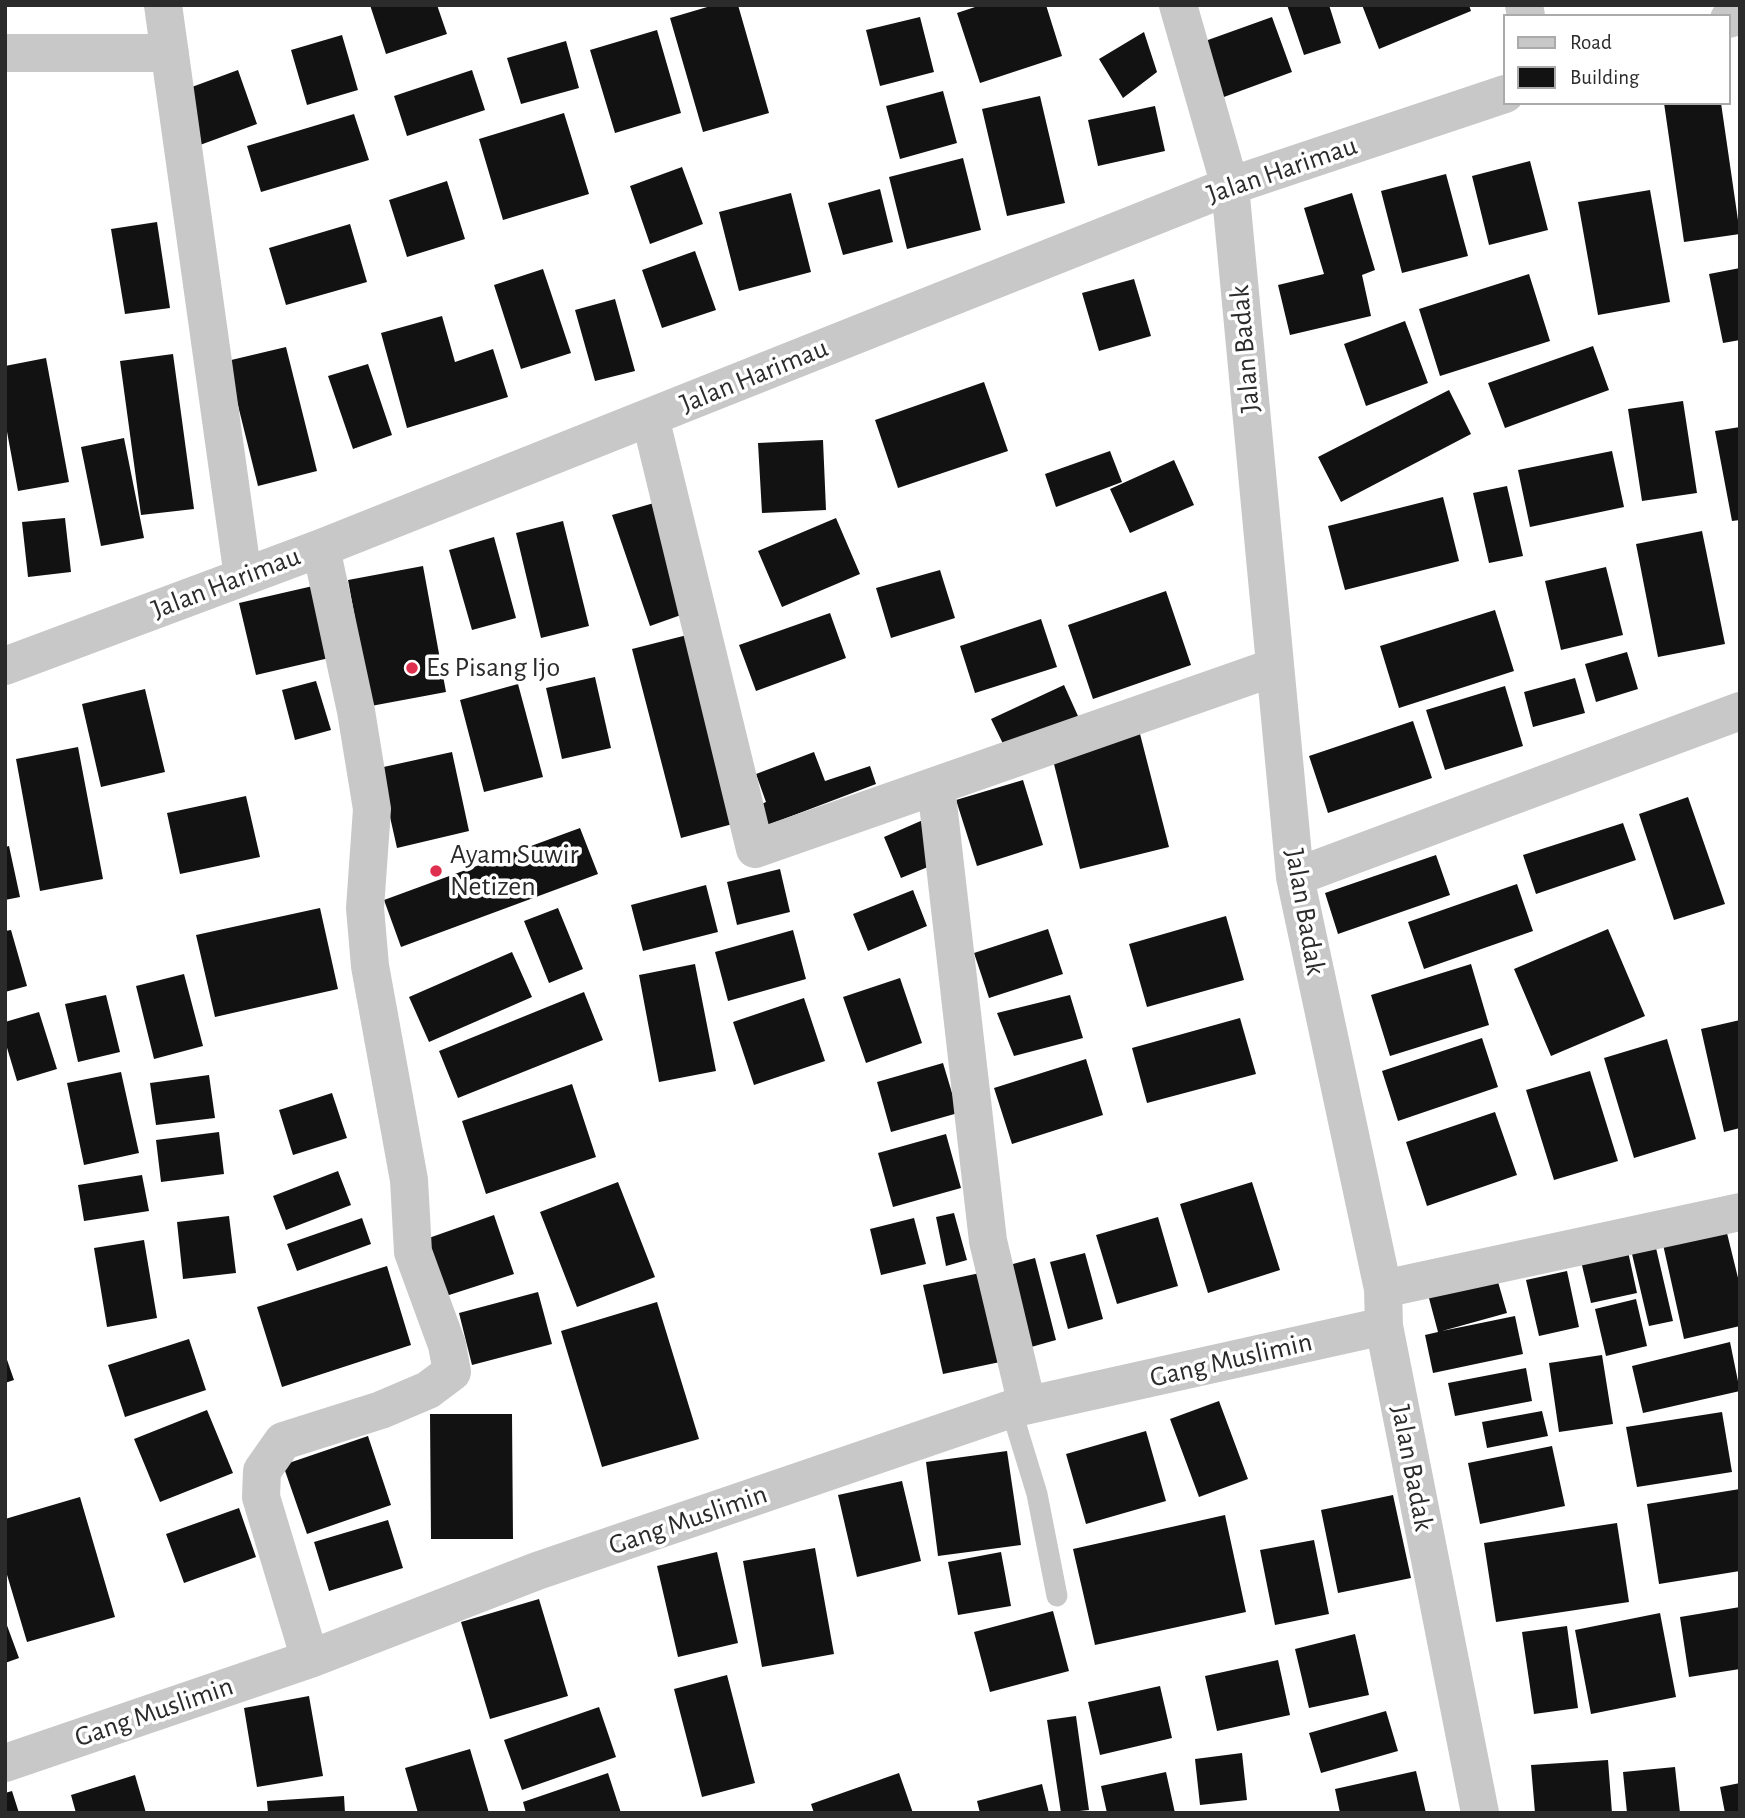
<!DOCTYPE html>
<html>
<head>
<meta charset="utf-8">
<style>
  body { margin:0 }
  #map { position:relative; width:1745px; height:1818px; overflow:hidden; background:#fff; font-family:"Alegreya Sans",sans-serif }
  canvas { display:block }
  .frame { position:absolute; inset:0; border:7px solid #2b2b2b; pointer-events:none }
  .legend { position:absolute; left:1503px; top:14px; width:228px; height:91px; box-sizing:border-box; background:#fff; border:2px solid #aaa; margin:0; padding:9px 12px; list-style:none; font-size:21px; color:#2b2b2b }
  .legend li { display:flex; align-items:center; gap:14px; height:35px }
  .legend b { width:35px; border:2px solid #aaa }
</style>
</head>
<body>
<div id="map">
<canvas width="1745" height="1818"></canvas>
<div class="frame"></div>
<ul class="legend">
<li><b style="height:9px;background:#c8c8c8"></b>Road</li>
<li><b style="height:19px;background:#121212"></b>Building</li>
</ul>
</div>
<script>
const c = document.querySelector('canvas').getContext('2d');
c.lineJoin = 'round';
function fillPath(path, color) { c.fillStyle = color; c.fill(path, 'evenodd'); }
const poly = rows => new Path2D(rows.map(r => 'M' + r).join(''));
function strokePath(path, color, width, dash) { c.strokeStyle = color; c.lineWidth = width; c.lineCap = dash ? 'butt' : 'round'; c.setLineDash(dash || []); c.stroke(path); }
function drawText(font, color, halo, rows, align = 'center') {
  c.font = font + ' "Alegreya Sans",sans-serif'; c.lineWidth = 7; c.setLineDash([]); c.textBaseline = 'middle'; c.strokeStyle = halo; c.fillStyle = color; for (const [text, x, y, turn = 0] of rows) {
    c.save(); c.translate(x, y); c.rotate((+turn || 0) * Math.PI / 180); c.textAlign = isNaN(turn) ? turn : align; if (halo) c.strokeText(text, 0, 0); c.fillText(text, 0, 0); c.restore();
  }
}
fillPath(poly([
  [370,5,437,5,447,34,386,54],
  [714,5,738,5,769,113,703,132,670,18],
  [981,5,1046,5,1062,56,980,83,957,13],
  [1287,5,1329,5,1341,43,1304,55],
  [1362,5,1469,5,1471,11,1379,49],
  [920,17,934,72,880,86,866,30],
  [1272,17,1292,72,1213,101,1194,45],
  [657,30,681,113,615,133,590,50],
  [1144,32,1157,72,1123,98,1099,59],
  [342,35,358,90,307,105,291,50],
  [566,41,579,88,521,104,507,58],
  [238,70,257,124,200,145,181,91],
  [472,70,485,110,407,136,394,96],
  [943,91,957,143,900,159,886,106],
  [1040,96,1065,203,1007,216,982,109],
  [1664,103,1721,103,1740,234,1684,242],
  [1155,106,1165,151,1098,166,1088,120],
  [564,113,589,194,503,220,479,139],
  [354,114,369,160,261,192,247,146],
  [963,158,981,230,907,249,889,177],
  [1530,161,1548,230,1489,245,1472,176],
  [682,167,703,224,650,244,630,186],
  [1446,174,1468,256,1402,273,1381,191],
  [447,181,465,239,407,257,389,200],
  [880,189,893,242,843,255,828,203],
  [1650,190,1670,302,1598,315,1578,202],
  [791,193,811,272,739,291,719,212],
  [1352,193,1375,270,1362,275,1371,316,1290,335,1278,285,1324,274,1304,208],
  [157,222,170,308,125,314,111,229],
  [350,224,367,282,286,305,269,248],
  [695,251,716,310,662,328,642,270],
  [1740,268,1740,340,1723,343,1709,274],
  [543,269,571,353,521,369,494,285],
  [1529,274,1550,341,1440,376,1419,309],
  [1134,279,1151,336,1099,351,1082,293],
  [615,299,635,371,595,381,575,310],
  [442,316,455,362,493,349,508,397,407,428,381,333],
  [1405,321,1428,383,1366,406,1344,344],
  [1593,346,1609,390,1505,428,1488,383],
  [286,347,317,471,258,486,227,361],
  [173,354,194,509,141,515,120,361],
  [46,358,69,482,18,491,5,421,5,366],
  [368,364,392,435,353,449,328,376],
  [984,382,1008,451,898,488,875,420],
  [1449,390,1471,434,1341,502,1318,457],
  [1683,401,1697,493,1642,501,1628,409],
  [1740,427,1740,520,1732,521,1715,431],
  [124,438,144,538,101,546,81,447],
  [823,440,826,510,762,513,758,443],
  [1110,451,1122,482,1056,507,1045,474],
  [1612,451,1624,507,1530,527,1518,470],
  [1174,460,1194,505,1130,533,1110,489],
  [1507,486,1523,556,1489,563,1473,493],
  [1443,497,1459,561,1345,590,1328,526],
  [654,503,681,615,650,626,612,515],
  [65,518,71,572,28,577,22,522],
  [836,518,860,574,782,607,758,551],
  [563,521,589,626,541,638,516,533],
  [1702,531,1725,644,1658,657,1636,544],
  [494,537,516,618,472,630,449,550],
  [423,566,446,692,371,706,348,580],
  [1606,567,1623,635,1561,650,1545,581],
  [940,570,955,618,891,638,876,588],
  [326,583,342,655,256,675,239,603],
  [1166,591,1191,665,1093,699,1068,625],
  [1495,610,1514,671,1399,708,1380,646],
  [830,613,846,658,756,691,739,645],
  [1041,619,1057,667,975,693,960,646],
  [691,634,740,822,681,838,632,649],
  [1627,652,1638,689,1596,702,1585,664],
  [595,677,611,748,562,759,546,688],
  [1575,678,1585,713,1533,727,1524,692],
  [316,681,331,730,295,740,282,690],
  [518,684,543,777,484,792,460,700],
  [1064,685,1078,716,1006,750,991,719],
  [1505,686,1523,746,1445,770,1426,710],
  [145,689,165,772,101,787,82,704],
  [1413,721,1432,778,1328,813,1309,756],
  [1139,730,1169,847,1080,869,1051,752],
  [78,747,103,879,40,891,16,759],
  [452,752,469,831,397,848,379,768],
  [814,752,825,781,870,766,876,784,768,825,757,806,766,802,756,774],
  [1023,780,1043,845,977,866,956,800],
  [246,796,260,857,180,874,167,813],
  [1688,797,1725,904,1674,920,1639,814],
  [923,820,940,862,901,878,884,837],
  [1623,823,1636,860,1536,894,1523,855],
  [580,828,598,874,401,947,384,900],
  [9,846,20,897,5,900,5,847],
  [1436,855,1450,895,1338,934,1325,893],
  [780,869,790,912,737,925,727,882],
  [1517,884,1533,931,1424,969,1408,922],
  [706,885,718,932,643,951,631,905],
  [913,890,927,926,868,951,853,914],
  [320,908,338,989,215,1017,196,935],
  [558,908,583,969,549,983,524,921],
  [1226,916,1244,980,1147,1007,1129,944],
  [1048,929,1063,974,989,998,974,953],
  [1608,929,1645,1016,1551,1056,1514,969],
  [11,930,27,986,5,992,5,931],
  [793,930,806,979,728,1001,715,952],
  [512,952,532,997,429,1042,409,997],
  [695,964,716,1071,659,1082,639,975],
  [1471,964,1489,1025,1390,1056,1371,995],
  [184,974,203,1046,154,1059,136,986],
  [900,978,922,1043,866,1063,843,997],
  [584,992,603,1040,458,1098,439,1051],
  [106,995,120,1052,78,1062,65,1004],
  [1070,995,1083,1038,1014,1056,997,1013],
  [804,998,825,1061,754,1085,733,1022],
  [39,1012,57,1069,17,1081,5,1041,5,1022],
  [1240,1018,1256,1074,1147,1103,1132,1048],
  [1740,1020,1740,1128,1724,1132,1701,1029],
  [1482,1038,1498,1087,1398,1121,1382,1071],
  [1667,1039,1696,1139,1634,1158,1604,1058],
  [1086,1059,1103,1115,1012,1144,994,1088],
  [943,1063,958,1113,891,1132,877,1082],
  [1590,1071,1618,1161,1554,1180,1526,1090],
  [121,1072,139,1153,84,1165,67,1083],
  [209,1075,215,1118,156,1125,150,1083],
  [572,1084,596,1157,486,1194,462,1121],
  [332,1093,347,1138,293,1155,279,1110],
  [1495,1112,1517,1175,1427,1206,1406,1142],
  [219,1132,224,1174,161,1182,156,1140],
  [946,1134,961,1188,893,1207,878,1153],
  [338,1171,351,1205,286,1230,273,1196],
  [142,1175,149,1211,84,1221,78,1185],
  [618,1182,655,1277,577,1307,540,1212],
  [1252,1182,1280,1270,1208,1293,1180,1204],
  [954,1213,967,1260,946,1266,936,1217],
  [494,1215,514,1274,446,1296,426,1239],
  [229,1216,236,1273,183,1279,177,1222],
  [1158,1217,1178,1286,1117,1304,1096,1235],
  [362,1218,371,1244,297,1271,287,1244],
  [914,1218,926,1264,881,1275,870,1229],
  [1725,1225,1740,1286,1740,1326,1684,1339,1662,1240],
  [144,1240,157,1318,107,1327,94,1248],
  [1627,1247,1637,1293,1591,1303,1580,1257],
  [1656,1248,1673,1321,1649,1326,1632,1254],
  [1085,1253,1103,1319,1068,1329,1050,1262],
  [1035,1258,1056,1340,1024,1349,1002,1267],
  [387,1266,411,1345,282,1387,257,1307],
  [1494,1268,1507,1313,1442,1331,1515,1316,1523,1354,1433,1373,1425,1335,1438,1332,1426,1287],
  [1567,1271,1579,1327,1539,1336,1526,1280],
  [980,1273,1000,1362,943,1374,923,1285],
  [538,1292,552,1344,472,1365,459,1313],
  [1636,1299,1647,1346,1606,1356,1595,1309],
  [657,1302,699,1439,602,1467,561,1331],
  [189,1339,206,1390,125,1417,108,1365],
  [1730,1342,1740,1391,1643,1413,1632,1366],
  [5,1354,14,1380,5,1383],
  [1602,1355,1613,1424,1559,1432,1549,1363],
  [1526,1368,1532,1401,1455,1416,1448,1383],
  [1219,1401,1248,1479,1199,1497,1170,1419],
  [207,1410,233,1473,160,1502,134,1439],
  [1542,1411,1548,1436,1487,1448,1482,1422],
  [1722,1412,1732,1472,1637,1487,1626,1427],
  [430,1414,512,1414,513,1539,431,1539],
  [1146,1431,1166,1501,1086,1524,1066,1454],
  [368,1436,391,1505,307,1534,283,1465],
  [1552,1446,1565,1506,1480,1524,1468,1463],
  [1007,1451,1021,1545,938,1556,926,1462],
  [902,1481,921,1561,857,1577,838,1495],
  [1740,1489,1740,1571,1659,1584,1647,1504],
  [1393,1495,1411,1578,1338,1593,1321,1510],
  [80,1497,115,1617,27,1642,5,1568,5,1519],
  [239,1508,256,1557,184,1583,166,1534],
  [1225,1515,1246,1612,1095,1645,1073,1549],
  [388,1520,403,1568,329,1591,314,1542],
  [1617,1523,1629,1602,1496,1622,1484,1543],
  [1314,1540,1329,1614,1275,1625,1260,1550],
  [815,1548,834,1654,762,1667,743,1561],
  [717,1552,738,1643,678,1657,657,1566],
  [1001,1552,1011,1606,958,1615,948,1562],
  [539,1599,568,1696,490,1719,461,1622],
  [1740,1607,1740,1669,1689,1677,1680,1617],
  [1053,1611,1069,1671,990,1692,974,1632],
  [1660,1613,1676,1697,1591,1714,1575,1630],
  [5,1620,19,1658,5,1663],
  [1567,1626,1578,1708,1534,1714,1522,1632],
  [1355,1634,1369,1695,1309,1708,1295,1649],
  [1278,1660,1290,1715,1217,1731,1205,1676],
  [727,1675,755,1783,702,1797,674,1689],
  [1160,1686,1172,1738,1100,1755,1088,1702],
  [309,1696,323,1776,257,1787,244,1708],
  [599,1707,616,1757,522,1790,504,1740],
  [1386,1711,1398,1751,1321,1773,1309,1733],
  [1076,1716,1089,1810,1061,1813,1047,1720],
  [470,1749,489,1813,418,1813,405,1768],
  [1242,1753,1247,1800,1200,1805,1195,1759],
  [1608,1760,1612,1813,1535,1813,1531,1765],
  [1675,1767,1680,1813,1627,1813,1623,1772],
  [1416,1771,1426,1813,1340,1813,1335,1789],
  [1166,1772,1175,1813,1107,1813,1101,1786],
  [608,1773,621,1813,526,1813,523,1802],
  [899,1773,913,1813,814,1813,811,1804],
  [135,1775,146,1813,76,1813,71,1795],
  [1740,1783,1740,1813,1725,1813,1720,1787],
  [1042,1784,1049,1813,980,1813,977,1801],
  [12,1791,19,1813,5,1813,5,1793],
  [344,1796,345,1813,268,1813,267,1801]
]), '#121212');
strokePath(poly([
  [1011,1409,1037,1494,1057,1596]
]), '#c8c8c8', 21);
strokePath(poly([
  [163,5,243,577],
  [1178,5,1230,186,1295,877,1383,1289,1384,1326,1480,1813],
  [1524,5,1526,16],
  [1729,19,1740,15],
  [5,53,170,53],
  [650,417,755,849,1275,667],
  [5,666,321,548,1230,186,1505,94],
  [936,786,988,1241,1027,1405],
  [1295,877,1740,711],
  [1383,1289,1740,1212],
  [310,1659,261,1497,262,1471,283,1441,381,1410,428,1390,452,1372,447,1345,413,1252,409,1180,370,966,365,908,372,809,356,711,321,548],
  [5,1763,310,1659,537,1571,1011,1409,1384,1326]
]), '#c8c8c8', 38);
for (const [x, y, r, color] of [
  [412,668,7,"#df314f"],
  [436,871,7,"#df314f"]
]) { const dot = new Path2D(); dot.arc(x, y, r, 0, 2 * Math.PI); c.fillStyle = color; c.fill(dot); strokePath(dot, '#fff', 2.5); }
drawText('28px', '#2b2b2b', '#fff', [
  ["Jalan Harimau",1282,170,-19],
  ["Jalan Badak",1245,349,-95],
  ["Jalan Harimau",754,376,-22],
  ["Jalan Harimau",226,583,-21],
  ["Jalan Badak",1305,912,80],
  ["Gang Muslimin",1231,1360,-13],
  ["Jalan Badak",1412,1468,79],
  ["Gang Muslimin",688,1520,-19],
  ["Gang Muslimin",154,1712,-19]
]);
drawText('28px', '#2b2b2b', '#fff', [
  ["Es Pisang Ijo",426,668],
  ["Ayam Suwir",450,855],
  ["Netizen",450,887]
], 'left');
</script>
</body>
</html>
